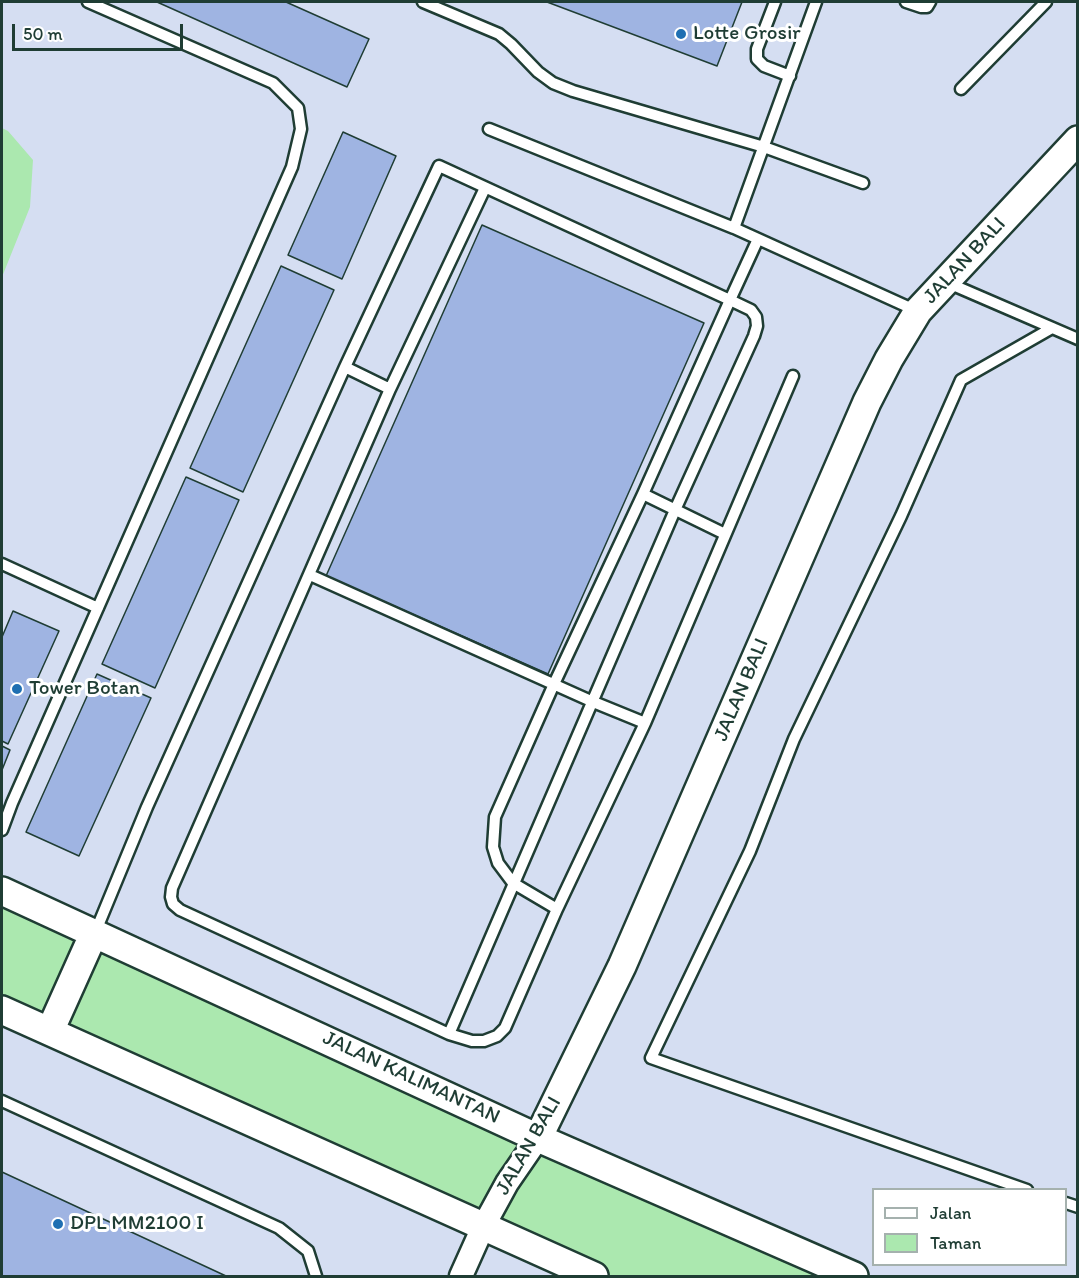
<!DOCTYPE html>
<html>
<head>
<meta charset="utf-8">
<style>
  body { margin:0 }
  #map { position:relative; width:1079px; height:1278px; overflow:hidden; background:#ecf0f9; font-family:Itim,sans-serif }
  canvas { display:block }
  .frame { position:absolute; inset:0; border:3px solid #1f3d34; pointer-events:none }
  .legend { position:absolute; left:872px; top:1188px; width:195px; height:78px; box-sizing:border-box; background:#fff; border:2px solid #a5b1ae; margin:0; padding:8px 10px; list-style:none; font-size:18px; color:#1f3d34 }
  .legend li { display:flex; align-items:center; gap:12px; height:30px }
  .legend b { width:30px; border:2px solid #a5b1ae }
  .scale { position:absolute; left:12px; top:24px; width:171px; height:27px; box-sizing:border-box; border:3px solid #1f3d34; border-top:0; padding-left:8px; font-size:18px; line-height:21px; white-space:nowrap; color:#1f3d34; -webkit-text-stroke:4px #fff; paint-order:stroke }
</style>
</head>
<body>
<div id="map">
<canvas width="1079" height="1278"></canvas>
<div class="frame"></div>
<ul class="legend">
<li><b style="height:8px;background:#fff"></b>Jalan</li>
<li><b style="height:16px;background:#abe8af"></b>Taman</li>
</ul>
<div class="scale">50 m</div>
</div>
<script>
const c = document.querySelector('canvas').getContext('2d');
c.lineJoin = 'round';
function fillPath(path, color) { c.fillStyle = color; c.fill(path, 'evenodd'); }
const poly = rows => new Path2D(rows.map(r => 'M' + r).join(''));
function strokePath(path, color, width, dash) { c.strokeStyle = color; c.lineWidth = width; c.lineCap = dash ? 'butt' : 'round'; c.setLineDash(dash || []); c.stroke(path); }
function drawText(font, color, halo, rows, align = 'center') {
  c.font = font + ' Itim,sans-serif'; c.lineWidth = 6; c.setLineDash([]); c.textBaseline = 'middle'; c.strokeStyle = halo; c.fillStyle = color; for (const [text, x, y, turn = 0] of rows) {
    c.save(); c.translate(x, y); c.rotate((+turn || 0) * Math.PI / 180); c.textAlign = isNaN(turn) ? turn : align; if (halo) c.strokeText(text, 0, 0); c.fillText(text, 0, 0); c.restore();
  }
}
fillPath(poly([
  [2,2,1077,2,1077,1276,2,1276],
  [874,1190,1066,1190,1066,1264,874,1264]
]), '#d5def2');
fillPath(poly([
  [2,128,8,131,33,160,30,207,2,277],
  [2,891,852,1276,594,1276,2,1010]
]), '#abe8af');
const building = poly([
  [157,2,286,2,369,39,347,87,157,2],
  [547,2,742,2,717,66,547,2],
  [343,132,396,156,342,279,288,255,343,132],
  [482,225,704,323,548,674,326,576,482,225],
  [281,266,334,290,243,492,190,468,281,266],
  [186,477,239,500,155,688,102,664,186,477],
  [13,611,59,631,8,744,2,741,2,637,13,611],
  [97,674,151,698,79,856,26,832,97,674],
  [2,746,10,750,2,770,2,746],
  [2,1172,226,1276,2,1276,2,1172]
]);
fillPath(building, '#9fb4e2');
strokePath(building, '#1f3d34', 1.5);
const service = poly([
  [423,2,499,34,511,44,538,72,553,83,573,91,764,147,863,183],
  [775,2,757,49,757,59,764,66,790,76],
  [906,2,921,7,927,7,930,2],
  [961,89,1046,2],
  [489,129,734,228,917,311],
  [485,188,390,389,172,888,171,897,173,904,180,910,449,1034,675,510,754,336,757,326,756,317,751,310,730,300,758,239],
  [734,228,816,2],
  [946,282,1078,339],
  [345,367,390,389],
  [643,494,725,534],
  [2,564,98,608],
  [310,575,591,701,645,723,793,376],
  [2,830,12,803,292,167,301,129,298,108,273,83,88,2],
  [95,933,147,807,345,367,439,166,730,300,643,494,554,684,495,817,493,847,498,863,513,883,557,909],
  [449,1034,472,1041,484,1041,497,1036,505,1028,557,909,645,723],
  [2,1101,279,1228,308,1251,316,1276],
  [1027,1190,651,1058,750,851,794,739,901,516,961,380,1052,328],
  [1066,1203,1078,1207]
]);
const minor = poly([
  [461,1276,483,1227,507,1183,538,1138]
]);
const tertiary = poly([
  [2,891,538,1138,854,1276],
  [2,1010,594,1276],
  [50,1031,94,933],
  [538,1138,622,966,867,402,889,359,918,311,1078,140]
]);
strokePath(service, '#1f3d34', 15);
strokePath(minor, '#1f3d34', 27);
strokePath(tertiary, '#1f3d34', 32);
strokePath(service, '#fff', 10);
strokePath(minor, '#fff', 22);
strokePath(tertiary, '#fff', 27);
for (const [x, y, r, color] of [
  [681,34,6,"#1f6fb2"],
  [17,689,6,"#1f6fb2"],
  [58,1224,6,"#1f6fb2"]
]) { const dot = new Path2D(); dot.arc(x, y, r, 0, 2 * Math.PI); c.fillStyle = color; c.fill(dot); strokePath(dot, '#fff', 2); }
drawText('21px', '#1f3d34', '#fff', [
  ["Lotte Grosir",693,34],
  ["Tower Botan",29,689],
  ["DPL MM2100 I",70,1224]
], 'left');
drawText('21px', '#1f3d34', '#fff', [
  ["JALAN BALI",965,261,-47],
  ["JALAN BALI",742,690,-67],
  ["JALAN KALIMANTAN",411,1078,25],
  ["JALAN BALI",529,1146,-60]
]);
</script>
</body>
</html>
